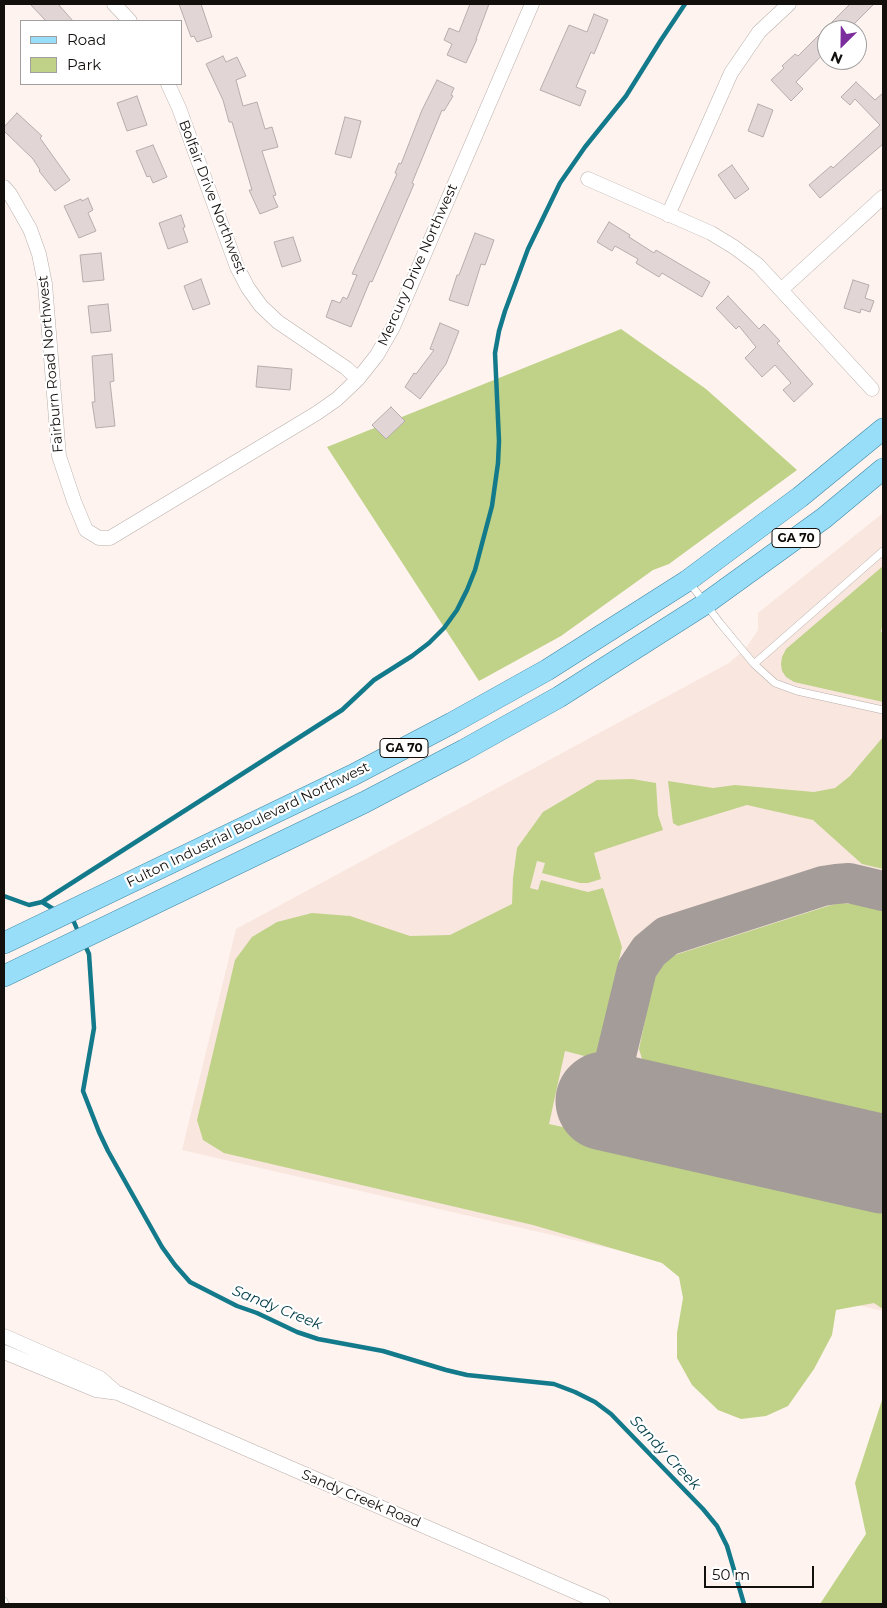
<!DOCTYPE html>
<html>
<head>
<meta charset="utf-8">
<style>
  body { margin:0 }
  #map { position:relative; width:887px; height:1608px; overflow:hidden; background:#fef3ef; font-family:Montserrat,sans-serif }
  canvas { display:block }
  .frame { position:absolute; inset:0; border:5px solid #120f0d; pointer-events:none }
  .legend { position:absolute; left:20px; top:20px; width:162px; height:65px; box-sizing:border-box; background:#fff; border:1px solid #a09f9e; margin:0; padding:6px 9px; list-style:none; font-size:15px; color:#120f0d }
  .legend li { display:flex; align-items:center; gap:10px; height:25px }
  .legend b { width:25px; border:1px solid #a09f9e }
  .north { position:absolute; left:817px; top:20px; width:50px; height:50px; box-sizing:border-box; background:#fff; border:1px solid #a09f9e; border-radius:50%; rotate:203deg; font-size:14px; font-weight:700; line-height:20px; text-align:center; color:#120f0d }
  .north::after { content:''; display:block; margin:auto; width:18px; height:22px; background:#7b2d9e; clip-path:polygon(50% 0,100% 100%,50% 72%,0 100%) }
  .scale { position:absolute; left:704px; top:1566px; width:110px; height:22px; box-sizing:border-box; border:2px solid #120f0d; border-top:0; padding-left:6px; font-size:15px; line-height:18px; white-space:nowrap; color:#120f0d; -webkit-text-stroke:4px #fff; paint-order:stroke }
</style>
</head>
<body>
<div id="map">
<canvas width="887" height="1608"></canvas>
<div class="frame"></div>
<ul class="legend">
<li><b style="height:6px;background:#98def9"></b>Road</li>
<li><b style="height:14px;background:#bfd287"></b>Park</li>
</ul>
<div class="north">N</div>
<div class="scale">50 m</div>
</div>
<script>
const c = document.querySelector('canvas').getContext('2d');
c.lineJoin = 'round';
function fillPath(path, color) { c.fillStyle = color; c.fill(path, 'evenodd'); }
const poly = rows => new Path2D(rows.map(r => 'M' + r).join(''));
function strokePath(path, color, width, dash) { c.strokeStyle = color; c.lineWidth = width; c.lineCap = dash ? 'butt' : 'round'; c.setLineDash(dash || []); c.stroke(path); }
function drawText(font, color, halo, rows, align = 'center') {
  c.font = font + ' Montserrat,sans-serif'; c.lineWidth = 4.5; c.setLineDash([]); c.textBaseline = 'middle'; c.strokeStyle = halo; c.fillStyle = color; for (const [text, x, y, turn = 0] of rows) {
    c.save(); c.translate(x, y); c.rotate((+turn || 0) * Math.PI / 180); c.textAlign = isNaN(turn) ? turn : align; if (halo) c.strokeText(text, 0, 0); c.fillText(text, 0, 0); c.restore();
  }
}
fillPath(poly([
  [883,513,883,1311,182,1150,236,929,729,663,746,648,758,630,758,613]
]), '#f9e6df');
fillPath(poly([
  [621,329,706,389,797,470,669,564,653,570,561,636,479,681,327,447],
  [883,566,883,623,881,632,883,633,883,702,794,682,786,677,782,671,781,664,782,657,786,649],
  [883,737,883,869,862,864,813,820,747,805,678,826,673,823,668,781,713,788,735,785,814,792,835,788,850,776],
  [632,779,656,783,658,815,663,830,594,853,601,879,588,883,580,883,542,873,545,863,537,861,530,888,538,890,541,880,588,892,603,888,622,947,596,1059,565,1051,549,1124,883,1197,883,1309,874,1303,836,1310,832,1335,814,1369,788,1406,766,1416,741,1419,718,1410,692,1385,677,1358,677,1333,683,1298,679,1277,662,1263,533,1225,224,1153,203,1140,197,1120,235,960,252,937,277,922,312,913,350,916,410,936,450,935,512,904,513,878,517,848,543,812,597,780],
  [840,903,856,904,883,910,883,1127,654,1075,646,1068,643,1062,639,1049,653,981,666,961,675,955,828,906],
  [883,1397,883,1604,820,1604,866,1534,855,1483]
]), '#bfd287');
strokePath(poly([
  [4,896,29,905,42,902,342,710,374,680,412,656,429,643,444,628,457,610,467,590,475,570,492,506,498,463,499,441,495,353,499,331,505,311,528,249,560,183,585,147,626,96,661,40,685,4],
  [42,902,55,910],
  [68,918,74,922,79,934],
  [84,943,89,954,94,1028,83,1091,99,1132,108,1151,162,1247,175,1265,190,1282,237,1306,257,1313,297,1332,318,1339,383,1351,446,1370,467,1375,554,1384,575,1392,595,1402,611,1414,703,1509,717,1526,727,1546,744,1604]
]), '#137a8b', 4.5);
strokePath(poly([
  [605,1101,637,969,649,951,667,936,823,886,836,884,849,883,883,891]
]), '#a49c98', 40);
strokePath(poly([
  [605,1101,883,1164]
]), '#a49c98', 99);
const building = poly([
  [30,4,58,4,73,21,46,21,30,4],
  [179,4,201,4,212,37,197,42,194,36,191,37,179,4],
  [470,4,489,4,476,39,477,39,466,63,447,55,452,44,444,40,449,28,459,32,470,4],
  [850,4,874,4,848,30,827,30,827,50,796,82,803,89,791,101,771,80,784,68,782,66,795,54,798,56,850,4],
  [594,14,608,20,594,54,591,52,576,87,586,91,580,106,540,90,569,25,587,32,594,14],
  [223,56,226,62,237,57,246,76,236,80,243,106,257,102,265,129,272,127,278,147,262,151,276,195,273,196,278,207,260,214,249,190,252,190,232,122,229,122,223,100,206,64,223,56],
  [437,80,454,88,451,95,453,96,444,111,442,110,412,183,414,184,372,282,370,281,351,327,326,317,332,300,340,303,343,297,347,299,357,275,352,274,397,174,395,173,399,163,401,164,422,110,437,80],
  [856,82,875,100,883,93,883,144,820,198,809,185,831,166,833,168,880,125,855,99,850,105,841,97,856,82],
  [137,96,147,125,127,131,117,103,137,96],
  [758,104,773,110,763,137,748,131,758,104],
  [17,113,42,136,40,138,70,180,55,191,39,171,40,170,33,159,4,131,4,127,17,113],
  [345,117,361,121,351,158,335,154,345,117],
  [153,145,167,177,153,183,150,176,147,177,136,151,153,145],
  [732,165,749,189,735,199,718,175,732,165],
  [88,198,93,210,88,213,96,231,79,238,64,206,81,199,82,201,88,198],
  [181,215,185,227,183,228,188,242,168,249,159,223,181,215],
  [609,222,630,235,629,237,654,253,656,250,710,282,702,297,662,273,659,277,636,263,638,259,615,246,612,251,597,242,609,222],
  [475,233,494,240,485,265,481,264,468,306,449,300,457,275,459,275,475,233],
  [293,237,301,261,282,267,274,242,293,237],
  [101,253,104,280,83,282,80,255,101,253],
  [201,279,210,304,193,310,184,286,201,279],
  [853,280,869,285,865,298,874,301,870,312,861,309,860,313,844,308,853,280],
  [728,296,759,329,764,324,780,341,777,343,813,384,794,402,783,390,791,383,775,365,762,377,745,358,756,347,739,326,736,329,716,308,728,296],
  [108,304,111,331,91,333,88,306,108,304],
  [440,323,459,331,446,364,420,399,405,387,414,373,416,374,434,350,430,349,440,323],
  [112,354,114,381,110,382,115,426,96,428,92,402,95,402,92,356,112,354],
  [258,366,292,369,290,390,256,387,258,366],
  [391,407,405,421,386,439,372,425,391,407]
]);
fillPath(building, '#e1d6d5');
strokePath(building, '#b7acab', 1);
const lane = poly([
  [689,582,720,623,754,664,775,683,797,691,883,710],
  [754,664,883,551],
  [4,1601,5,1604]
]);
const street = poly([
  [114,4,130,21],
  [168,84,179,108,237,267,248,288,261,306,278,322,346,368,358,379],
  [588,179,711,233,734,247,758,265,872,389],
  [4,187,10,194,30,229,39,254,45,284,59,456,74,501,86,530,99,538,110,538,317,413,337,399,358,379,377,355,393,327,532,4],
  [668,215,731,73,759,32,789,4],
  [781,290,883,197],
  [4,1336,100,1378,117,1393],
  [4,1352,96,1390,118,1393,603,1604]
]);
const primary = poly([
  [4,943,353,775,452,723,547,670,687,581,800,497,883,429],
  [4,976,365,802,464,750,559,697,705,604,824,518,883,469]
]);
strokePath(lane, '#b9afab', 8);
strokePath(street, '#b9afab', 15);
strokePath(primary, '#3c87a4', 22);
strokePath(lane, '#fff', 7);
strokePath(street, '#fff', 14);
strokePath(primary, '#98def9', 21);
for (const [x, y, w] of [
  [796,538,48],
  [404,748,48]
]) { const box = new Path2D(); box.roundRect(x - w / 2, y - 9.5, w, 19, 4); c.fillStyle = '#fff'; c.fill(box); strokePath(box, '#120f0d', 1); }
drawText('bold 12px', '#120f0d', null, [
  ["GA 70",796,538],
  ["GA 70",404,748]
]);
drawText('14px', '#120f0d', '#fff', [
  ["Bolfair Drive Northwest",212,197,69],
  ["Mercury Drive Northwest",418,265,-66],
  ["Fairburn Road Northwest",51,364,-95],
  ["Fulton Industrial Boulevard Northwest",248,825,-26],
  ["Sandy Creek Road",361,1499,23]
]);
drawText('italic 15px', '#003c47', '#fff', [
  ["Sandy Creek",277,1308,22],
  ["Sandy Creek",665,1453,47]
]);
</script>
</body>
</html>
